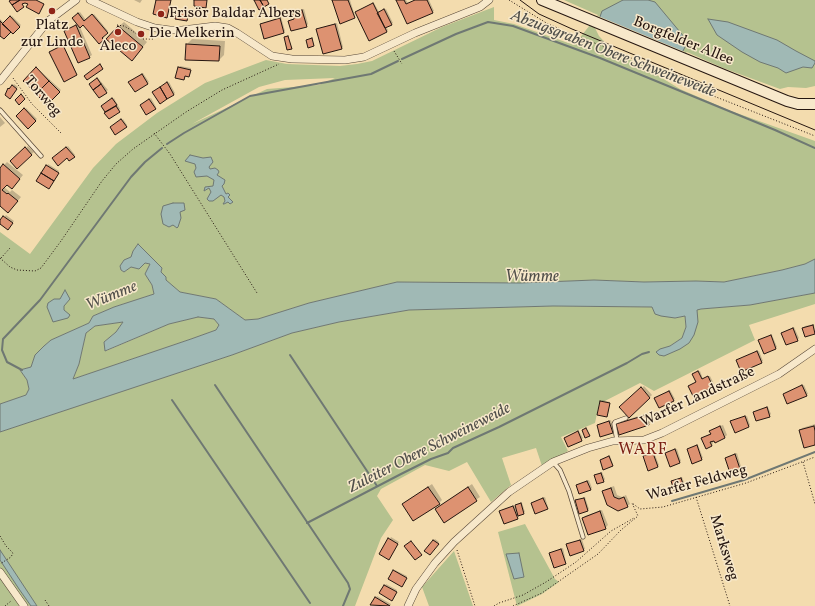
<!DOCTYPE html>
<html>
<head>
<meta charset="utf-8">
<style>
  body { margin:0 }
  canvas { display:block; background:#f3dcae }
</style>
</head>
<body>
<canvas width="815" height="606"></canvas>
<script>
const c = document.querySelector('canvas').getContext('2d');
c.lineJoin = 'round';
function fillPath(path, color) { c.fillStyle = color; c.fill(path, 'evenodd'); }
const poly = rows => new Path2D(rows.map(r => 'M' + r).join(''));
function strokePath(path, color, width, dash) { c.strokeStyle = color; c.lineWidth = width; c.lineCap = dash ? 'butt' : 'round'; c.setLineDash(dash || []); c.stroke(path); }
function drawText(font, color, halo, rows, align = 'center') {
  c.font = font + ' Vollkorn,serif'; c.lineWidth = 3; c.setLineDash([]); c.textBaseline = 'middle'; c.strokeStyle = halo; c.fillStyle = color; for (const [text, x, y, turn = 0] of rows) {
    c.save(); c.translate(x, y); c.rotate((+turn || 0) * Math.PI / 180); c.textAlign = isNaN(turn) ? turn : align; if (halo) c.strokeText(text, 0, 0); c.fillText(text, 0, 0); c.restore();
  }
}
fillPath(poly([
  [564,0,815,0,815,86,806,88,788,87,780,89,723,68,687,52,657,75,680,89,731,111,815,141,815,259,805,264,782,270,724,282,696,281,644,282,594,280,520,283,397,282,309,303,258,319,245,320,216,299,180,292,165,280,166,277,161,272,162,268,138,244,133,251,131,257,124,261,120,266,121,270,124,272,131,267,139,269,145,263,150,264,145,274,152,285,154,294,114,307,93,316,89,323,51,340,35,355,31,367,20,370,27,380,29,389,26,395,0,404,0,232,30,254,93,168,116,144,157,113,205,83,266,60,287,64,340,66,357,64,372,61,442,27,494,7,494,20,514,24,574,45,598,15],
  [335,78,319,85,267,89,192,124,259,87,285,80],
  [815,293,815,304,749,325,755,340,654,391,640,383,599,404,595,423,561,437,568,451,542,466,536,448,502,458,511,485,491,502,467,462,449,471,425,465,381,489,377,496,393,520,381,538,355,606,0,606,0,432,232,355,292,333,339,322,409,310,553,306,653,307,675,318,685,316,686,327,682,338,670,346,664,348,669,354,689,343,697,322,696,310,701,309,750,305],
  [198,317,214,319,219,325,216,330,191,339,73,379,79,364,86,333,95,326,123,322,116,332,104,342,106,351,169,324],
  [525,524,555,579,559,582,542,594,517,606,498,532],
  [454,551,473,606,429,606,422,587]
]), '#b5c28f');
const water = poly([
  [623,0,648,0,655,2,685,38,685,47,683,51,672,63,657,72,618,52,596,28,602,11,623,0],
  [708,19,728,22,777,40,796,51,815,61,815,63,812,68,803,67,786,73,778,68,760,62,742,52,717,35,708,19],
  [190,155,203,158,211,157,213,162,209,167,210,169,215,168,218,170,219,172,217,175,225,180,224,184,222,186,226,194,228,193,230,195,228,197,233,202,230,204,228,202,224,204,223,204,225,201,224,197,221,195,213,201,209,201,207,199,211,192,209,188,204,191,205,187,213,186,214,180,207,176,196,177,194,172,196,168,195,164,185,161,190,155],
  [173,203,184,203,185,210,180,212,181,218,178,227,177,228,173,225,169,227,163,224,161,214,163,206,173,203],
  [138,244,162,268,161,272,166,277,166,280,180,292,216,299,245,320,258,319,309,303,397,282,520,283,594,280,644,282,696,281,724,282,782,270,805,264,815,259,815,293,750,305,701,309,697,310,698,322,694,335,689,343,680,349,664,356,659,355,656,352,660,349,670,346,682,338,686,327,685,316,675,318,661,316,655,314,652,307,553,306,409,310,339,322,292,333,232,355,0,432,0,404,26,395,29,389,27,380,20,370,31,367,35,355,44,346,51,340,89,323,93,316,114,307,154,294,152,285,145,274,150,264,145,263,139,269,131,267,124,272,121,270,120,266,124,260,131,257,133,251,138,244],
  [198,317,214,319,219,325,216,330,191,339,73,379,79,364,86,333,95,326,123,322,116,332,104,342,105,351,169,324,198,317],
  [65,290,70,299,64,306,64,310,70,315,68,318,53,322,47,307,48,303,54,299,60,299,65,290],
  [0,550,4,556,37,606,31,606,19,589,0,560,0,550],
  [519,553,524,577,514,579,506,554,519,553]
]);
fillPath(water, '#a0b9b5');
strokePath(water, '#6f7873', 1);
fillPath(poly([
  [598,16,685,52,675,62,660,72,616,54,599,36,595,28]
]), '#f3dcae');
fillPath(poly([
  [134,0,142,0,140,3],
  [333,0,350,0,355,16,354,17],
  [397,0,406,0,408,3,415,0,429,0,434,11,408,23],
  [374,3,379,12,386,9,393,23,386,27,388,30,386,32,356,12],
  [178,9,189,10,188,18,187,20,177,10],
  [304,9,308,24,306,26,289,21,295,18,293,13,295,12],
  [80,12,86,20,94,14,108,31,103,36,104,38,99,43,83,24,80,27,92,55,89,57,65,31,78,24,73,18],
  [12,16,21,25,13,33,11,31,0,34,0,19,4,23],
  [281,17,285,31,284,32,261,24],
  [124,22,147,42,137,54,118,27],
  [337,23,343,47,342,48,318,29],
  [192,39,225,41,224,55,219,60,187,44],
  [63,46,77,74,64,80,50,52],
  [180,66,191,68,190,74,189,76,186,75,184,79,176,77],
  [37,68,61,90,47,104],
  [143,73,149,82,135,91,131,81],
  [98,78,108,90,99,97,91,83],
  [169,82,175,93,174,94,155,91],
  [14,84,18,87,11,97,6,95,9,88,10,87,11,88],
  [114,98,120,109,109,118,102,106],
  [151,98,156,107,155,109,142,104],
  [26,108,37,119,28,127,17,116],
  [0,117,5,123,0,127],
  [123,119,127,125,126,126,113,126],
  [28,146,34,152,17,168,11,161],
  [68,146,75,155,69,160,67,157,53,159],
  [7,162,23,175,15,185,7,184,4,187,10,192,12,190,21,197,12,208,0,204,0,169],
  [48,164,59,171,50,186,47,166],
  [6,215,14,221,9,227,0,222],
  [814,324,815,333,803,328,805,326],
  [794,327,799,338,797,340,782,333],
  [772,335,777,347,776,348,761,339],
  [759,351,763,361,761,362,738,361],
  [700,371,703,379,710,376,714,384,703,392,689,386,697,382,695,373],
  [804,385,808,394,806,395,784,394],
  [644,386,652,395,629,416,621,407],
  [670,390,675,399,673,400,657,397],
  [602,400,610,402,608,414,601,402],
  [768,407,771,414,769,416,754,412],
  [648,413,651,422,649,424,617,425,620,422],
  [747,416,750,425,749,426,732,422],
  [611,420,614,431,613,432,598,426],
  [815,424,815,443,800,431,802,428],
  [723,425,727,435,725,437,713,442,712,446,702,438,711,433,711,431,713,429],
  [579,431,583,438,581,440,566,437],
  [698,445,703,458,701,459,688,449],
  [677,449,681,461,680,462,667,452],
  [654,452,659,465,657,467,644,456],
  [737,453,742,470,741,471,726,458],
  [610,456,613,464,612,466,601,460],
  [602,472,605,479,604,481,596,475],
  [682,477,686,488,684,489,672,481],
  [589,480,592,488,591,489,577,485],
  [432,484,442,500,439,503,403,504],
  [472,484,480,497,444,522,436,509],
  [614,486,617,495,622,497,626,495,630,504,627,506,603,491,606,489],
  [545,497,548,507,547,508,532,503],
  [585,497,589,509,588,510,576,501],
  [522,503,525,512,518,515,519,517,517,518,502,510,515,506,515,507,518,504],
  [602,510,608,525,605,528,583,518,585,516],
  [391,537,399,542,390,557,380,554],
  [435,539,439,542,431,553,434,540],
  [582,539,585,549,583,550,567,545],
  [563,548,566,562,565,563,550,553],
  [395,570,407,576,403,584,394,571],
  [386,584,397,590,393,598,380,593],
  [377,596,391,604,390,606,371,605]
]), '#0003');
strokePath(poly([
  [402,59,456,34,488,22,513,26,600,58,775,130,815,148],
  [167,144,184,133,250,96,371,74,398,61],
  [290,355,377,486],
  [22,370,7,362,2,350,3,339,40,300,131,177,145,162,162,148],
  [215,385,348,583,350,589,343,606],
  [172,400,310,603],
  [672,501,744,480,815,452],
  [307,523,401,474,431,459,448,453,453,448,499,427,627,363,642,354,649,352]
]), '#6f7873', 2);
const building = poly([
  [11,0,20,0,12,5,9,1,11,0],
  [20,0,36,0,44,4,39,14,26,7,28,4,25,3,22,4,24,7,17,12,12,5,20,0],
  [156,0,171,0,167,18,153,14,156,0],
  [194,0,207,0,206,8,194,6,194,0],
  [254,0,260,0,264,7,259,10,254,0],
  [260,0,267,0,269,4,264,7,260,0],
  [332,0,348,0,355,18,340,24,332,0],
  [396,0,404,0,406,4,415,0,427,0,433,13,407,24,396,0],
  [373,3,387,32,369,41,355,12,373,3],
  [384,9,392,25,385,28,377,13,384,9],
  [176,10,189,11,187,21,175,19,176,10],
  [302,10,307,27,291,31,288,21,294,19,292,13,302,10],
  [78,13,84,21,92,14,108,33,102,38,104,40,99,44,83,25,80,28,72,18,78,13],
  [10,16,20,27,13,34,2,24,10,16],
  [280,18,284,33,264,39,260,24,280,18],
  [0,21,11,32,4,39,0,36,0,21],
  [335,24,342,49,323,54,316,29,335,24],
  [76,25,90,58,78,63,64,31,76,25],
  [118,26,143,47,132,61,106,39,118,26],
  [288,36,292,49,287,50,284,37,288,36],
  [312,38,314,46,308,48,306,40,312,38],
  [186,44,220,46,219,61,185,60,186,44],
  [63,45,77,75,64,82,49,52,63,45],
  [100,64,103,69,87,80,84,76,100,64],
  [36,67,49,81,36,94,23,81,36,67],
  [178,67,191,70,189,77,185,76,184,80,175,78,178,67],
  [142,74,148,84,135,92,128,82,142,74],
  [97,78,101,84,93,90,89,84,97,78],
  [49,81,60,92,47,105,36,94,49,81],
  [167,82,174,95,167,99,160,87,167,82],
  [101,84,107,93,99,98,93,90,101,84],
  [12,85,17,89,10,99,5,95,8,88,9,89,12,85],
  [160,87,167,99,160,104,152,92,160,87],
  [21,94,25,99,19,105,15,100,21,94],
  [112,98,117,105,105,112,101,106,112,98],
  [149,99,156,109,146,115,140,105,149,99],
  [116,106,120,112,109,119,104,113,116,106],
  [24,108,36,121,28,129,16,116,24,108],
  [121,119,127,127,115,135,110,127,121,119],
  [25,147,32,155,17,169,10,161,25,147],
  [66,147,75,157,69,161,67,158,58,166,52,158,66,147],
  [3,164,20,179,12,189,7,185,2,190,7,194,8,193,18,201,8,213,0,206,0,168,3,164],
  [46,165,59,173,54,181,41,173,46,165],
  [41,173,54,181,49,189,36,181,41,173],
  [3,216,13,223,8,230,0,224,0,220,3,216],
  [813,325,815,334,805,337,802,328,813,325],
  [793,328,798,341,786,345,781,333,793,328],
  [771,335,776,349,764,354,758,340,771,335],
  [757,351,762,363,741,372,736,360,757,351],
  [698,371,702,379,708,376,713,387,703,392,703,393,693,396,688,386,696,382,692,374,698,371],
  [802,385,807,396,787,404,783,394,802,385],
  [641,387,650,398,629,418,619,407,641,387],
  [669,391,674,401,659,408,654,398,669,391],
  [600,401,610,403,607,417,597,415,600,401],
  [767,407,770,417,756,421,753,412,767,407],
  [646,415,649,425,619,435,616,424,646,415],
  [745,416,749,427,735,433,730,421,745,416],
  [609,421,613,433,600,437,597,425,609,421],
  [720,426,725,438,715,443,714,441,710,442,712,446,706,449,701,438,711,434,709,431,720,426],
  [814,426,815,431,815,445,804,448,799,430,814,426],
  [586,428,590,436,585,438,582,430,586,428],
  [578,431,582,441,568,447,564,438,578,431],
  [697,445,702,460,692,464,687,449,697,445],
  [675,449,680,463,670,467,665,453,675,449],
  [653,453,658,467,648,471,643,456,653,453],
  [735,454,741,472,731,476,725,458,735,454],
  [609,456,613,466,603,470,600,460,609,456],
  [601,473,604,482,597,484,594,475,601,473],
  [681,478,685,490,675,493,671,481,681,478],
  [587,481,591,490,579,494,576,485,587,481],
  [428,487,440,504,413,521,402,504,428,487],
  [468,487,477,501,444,523,435,509,468,487],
  [611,488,614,497,619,499,624,497,628,507,618,511,607,505,602,491,611,488],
  [543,498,548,509,535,514,531,503,543,498],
  [584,498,588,511,579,514,575,500,584,498],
  [521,503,524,514,518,516,515,505,521,503],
  [513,506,518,519,504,524,499,511,513,506],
  [600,511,606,529,588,535,582,518,600,511],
  [388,538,398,544,389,560,379,554,388,538],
  [433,540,439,544,430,555,424,551,433,540],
  [580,540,584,551,570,556,566,544,580,540],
  [411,541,422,555,415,560,404,546,411,541],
  [561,549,566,564,554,568,549,553,561,549],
  [393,570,407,578,402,587,388,579,393,570],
  [384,585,397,592,392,601,379,593,384,585],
  [375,597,390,606,370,605,375,597]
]);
fillPath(building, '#dd9271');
strokePath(building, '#251610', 1);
const service = poly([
  [0,110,41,156],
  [617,440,614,424,615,422,626,418],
  [553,462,560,470,569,491,583,537]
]);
const minor = poly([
  [90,0,137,22,155,28,170,30,182,30,215,26,228,28,237,33,272,56,292,59,345,60,364,57,415,33,480,7,489,0],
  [0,81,48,21,76,0],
  [0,572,24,606],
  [408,606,416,589,435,563,454,542,509,492,553,462,588,448,613,441,644,440,662,433,779,374,815,349]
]);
const secondary = poly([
  [542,0,787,101,798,104,815,104]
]);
strokePath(service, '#584838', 5);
strokePath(minor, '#584838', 8);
strokePath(secondary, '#251610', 12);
strokePath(poly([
  [509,0,548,24,663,71,678,82,815,136],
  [117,25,124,26,131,30,143,39,153,39],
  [394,51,402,64],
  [13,78,32,104,62,134],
  [154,133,170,154,257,293],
  [0,258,10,267,17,270,35,271,41,268,61,241,102,181,116,164,133,149,186,112,222,90,279,64],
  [1,258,10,248],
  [803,462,815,504],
  [696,497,730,606],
  [0,536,6,546,13,553,11,557,0,564],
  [457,550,475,606],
  [45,600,49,606],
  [5,606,11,601],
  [494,606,499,603,523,595,546,582,576,562,611,531,634,518],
  [513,606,542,593,598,554,621,530,638,516,632,503,640,509,663,507,746,483,815,457]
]), '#251610', 1, [1, 2]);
strokePath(service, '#f7e8ca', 3.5);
strokePath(minor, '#f7e8ca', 7);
strokePath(secondary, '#f7e8ca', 10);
strokePath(poly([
  [520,0,539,14,572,29,815,130]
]), '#251610', 1);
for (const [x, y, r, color] of [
  [52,11,4,"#8f2418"],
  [161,14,4,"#8f2418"],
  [118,32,4,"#8f2418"],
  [141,34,4,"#8f2418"]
]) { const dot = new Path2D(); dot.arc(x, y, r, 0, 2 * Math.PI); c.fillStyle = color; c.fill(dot); strokePath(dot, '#f7e8ca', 1.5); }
drawText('15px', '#251610', '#f7e8ca', [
  ["Frisör Baldar Albers",169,14],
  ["Platz",52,26,"center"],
  ["zur Linde",52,43,"center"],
  ["Die Melkerin",149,34],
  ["Aleco",118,47,"center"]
], 'left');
drawText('15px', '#251610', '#f7e8ca', [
  ["Borgfelder Allee",683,42,22],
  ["Torweg",42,97,49],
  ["Warfer Landstraße",698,398,-25],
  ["Warfer Feldweg",697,484,-15],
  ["Marksweg",723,548,73]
]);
drawText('italic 16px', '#504f4a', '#f7e8ca', [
  ["Abzugsgraben Obere Schweineweide",613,55,21],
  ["Wümme",532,278],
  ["Wümme",112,297,-22],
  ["Zuleiter Obere Schweineweide",430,449,-27]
]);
c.letterSpacing = '1px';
drawText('16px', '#7a1f14', '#f7e8ca', [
  ["WARF",643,451]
]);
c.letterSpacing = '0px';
</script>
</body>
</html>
